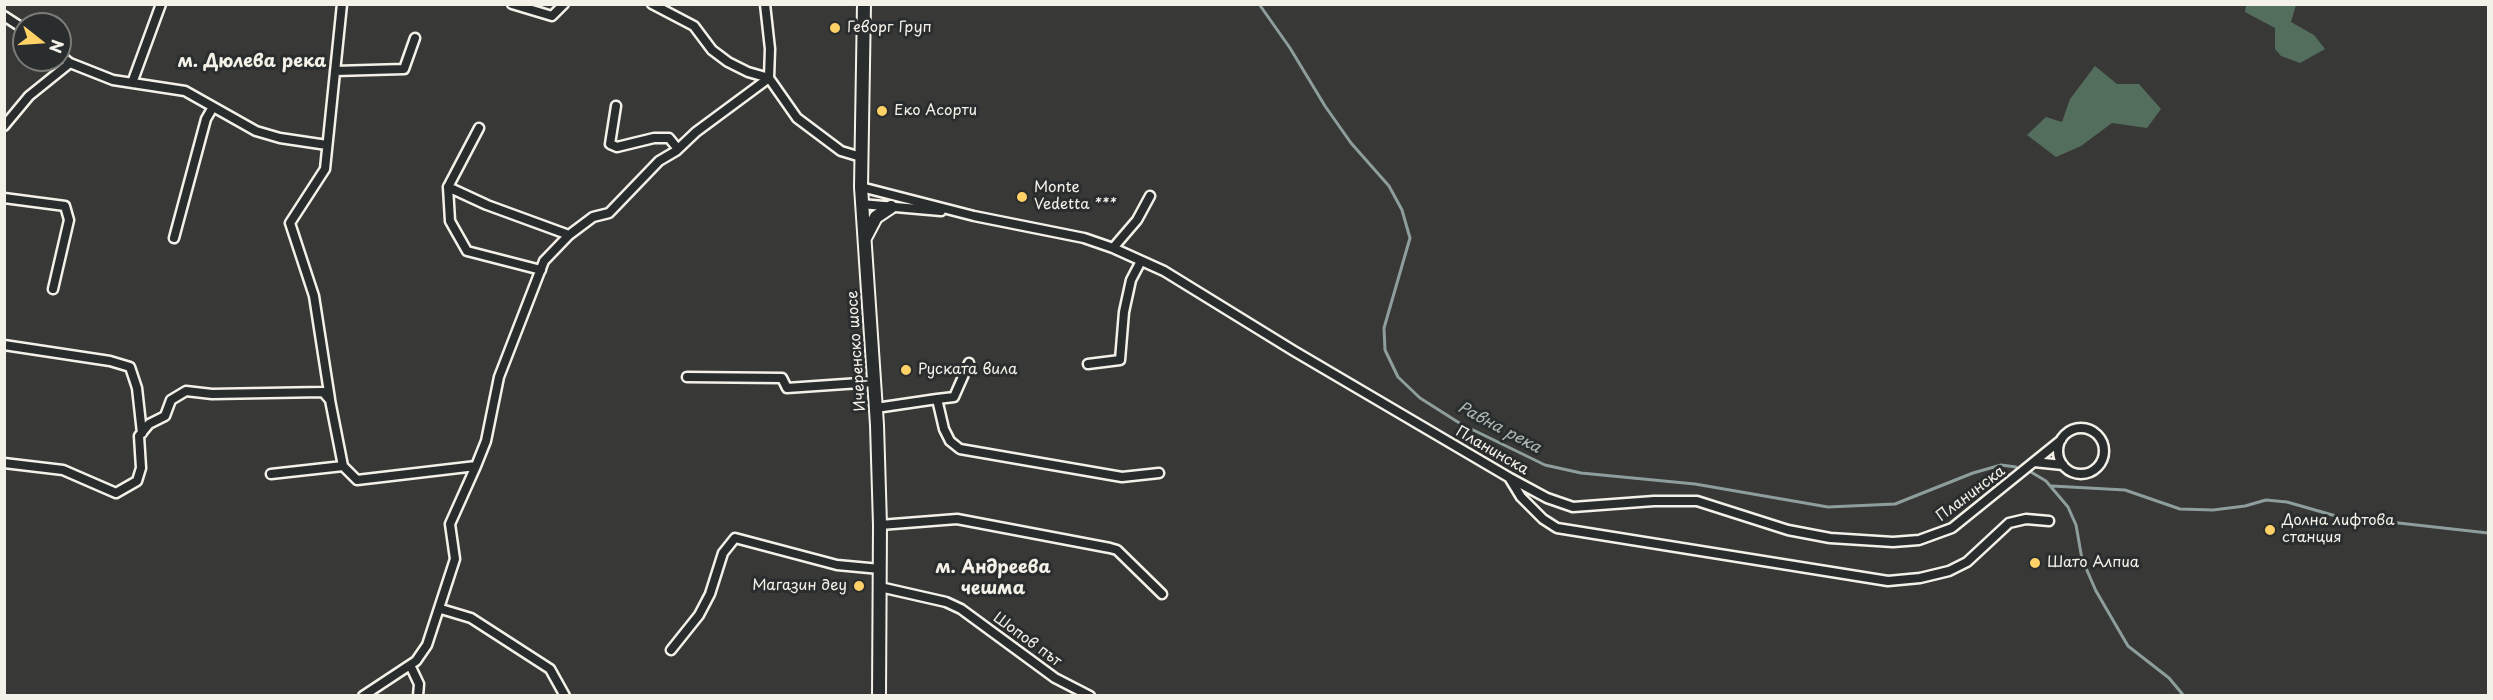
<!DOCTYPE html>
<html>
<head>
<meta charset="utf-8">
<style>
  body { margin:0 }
  #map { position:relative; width:2493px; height:700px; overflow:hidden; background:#383836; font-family:"Playpen Sans",sans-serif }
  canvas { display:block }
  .frame { position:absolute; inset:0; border:6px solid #f4f1e8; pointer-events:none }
  .north { position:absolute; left:12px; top:12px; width:60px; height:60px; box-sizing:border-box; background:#2a2d2e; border:2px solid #7b7b78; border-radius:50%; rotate:107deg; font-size:16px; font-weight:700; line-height:24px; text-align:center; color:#f4f1e8 }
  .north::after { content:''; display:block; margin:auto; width:21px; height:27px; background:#ffd166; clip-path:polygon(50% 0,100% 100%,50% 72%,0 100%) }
</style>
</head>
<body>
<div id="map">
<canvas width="2493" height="700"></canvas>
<div class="frame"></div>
<div class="north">N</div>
</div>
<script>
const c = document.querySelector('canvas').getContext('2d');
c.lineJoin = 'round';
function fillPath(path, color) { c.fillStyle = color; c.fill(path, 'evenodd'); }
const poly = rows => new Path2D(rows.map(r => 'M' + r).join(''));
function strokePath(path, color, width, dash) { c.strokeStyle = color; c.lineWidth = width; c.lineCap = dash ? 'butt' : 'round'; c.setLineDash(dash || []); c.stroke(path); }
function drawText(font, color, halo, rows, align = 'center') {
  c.font = font + ' "Playpen Sans",sans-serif'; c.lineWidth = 6; c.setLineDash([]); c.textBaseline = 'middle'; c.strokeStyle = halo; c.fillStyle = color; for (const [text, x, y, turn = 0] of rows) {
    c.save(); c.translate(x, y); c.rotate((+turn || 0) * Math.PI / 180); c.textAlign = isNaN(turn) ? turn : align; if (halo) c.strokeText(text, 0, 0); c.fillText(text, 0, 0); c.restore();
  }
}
fillPath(poly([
  [2246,5,2296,5,2291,22,2314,35,2325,49,2300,63,2281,56,2275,49,2275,28,2245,12],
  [2095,66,2117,84,2139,84,2161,109,2147,128,2112,123,2081,146,2056,157,2027,135,2046,117,2062,122,2070,99]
]), '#546e5d');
strokePath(poly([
  [1259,4,1290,48,1325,106,1351,143,1389,186,1402,210,1410,238,1384,328,1385,350,1398,377,1420,398,1461,424,1545,465,1581,473,1695,484,1828,507,1895,504,1973,473,2001,465,2016,467],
  [2031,472,2046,481,2068,507,2076,525,2082,559,2096,591,2128,646,2169,678,2184,696],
  [2052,486,2125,490,2180,509,2213,510,2245,506,2266,500,2287,502,2336,516,2488,533]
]), '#8d9e9d', 3);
const street = poly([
  [512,4,552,16,564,4],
  [652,4,694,26,712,50,728,62,748,72,769,78,770,49,765,4],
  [4,16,24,29],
  [60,55,70,63,113,80,185,91,256,131,280,138,327,145],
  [335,71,404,69,415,38],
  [132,83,161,4],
  [616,106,610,144,617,147,654,138,669,138,678,149],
  [4,126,29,96,70,63],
  [479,128,448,187,487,205,569,235],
  [448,187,450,221,467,251,541,270],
  [861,187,974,216,1084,238,1113,248,1164,271,1294,351,1510,478,1547,498,1573,507,1654,501,1697,501,1788,530,1830,538,1893,542,1919,540,1952,528,2061,440],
  [4,198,65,206,69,220,53,289],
  [861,204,941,211],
  [174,238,206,119,213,107],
  [1113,248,1137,220,1150,196],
  [4,345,110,361,130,367,137,388,142,433],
  [1088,364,1120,360,1124,312,1131,280,1141,261],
  [687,377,782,378,787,388,874,382],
  [330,399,314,296,290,223,325,169,342,4],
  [937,399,954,397,969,363],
  [876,408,937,399,944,429,950,441,960,449,1122,477,1159,473],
  '2058 451a23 23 0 1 1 46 0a23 23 0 1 1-46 0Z',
  [2034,462,2063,465],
  [4,463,63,470,116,493,137,481,141,468,139,436,149,424,165,416,171,400,186,391,212,394,323,392,330,400,343,466,357,480,476,466,486,441,499,377,544,261,569,235,593,217,609,213,659,161,676,151,696,132,769,78,797,118,841,151,861,157],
  [271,474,343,466],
  [1510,479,1521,497,1543,519,1557,528,1888,581,1920,578,1949,571,1967,562,2009,523,2026,519,2049,521],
  [880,525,957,519,1110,548,1117,550,1162,594],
  [880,587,946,602,961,609,1055,678,1090,696],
  [441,609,471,618,550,669,565,696],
  [671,650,699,615,710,594,723,553,735,538,837,565,880,569],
  [410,665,419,684,418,696],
  [363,696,416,661,427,645,455,559,450,524,476,466]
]);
const secondary = poly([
  [864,4,861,187,877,425,880,525,879,696],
  [865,238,876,217,891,207]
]);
strokePath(street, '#f4f1e8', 13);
strokePath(secondary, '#f4f1e8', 16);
strokePath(street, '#2a2d2e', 8);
strokePath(secondary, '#2a2d2e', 12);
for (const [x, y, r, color] of [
  [835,28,6,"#ffd166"],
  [882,111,6,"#ffd166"],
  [1022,197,6,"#ffd166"],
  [906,370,6,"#ffd166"],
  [2270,530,6,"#ffd166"],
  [2035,563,6,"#ffd166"],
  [859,586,6,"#ffd166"]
]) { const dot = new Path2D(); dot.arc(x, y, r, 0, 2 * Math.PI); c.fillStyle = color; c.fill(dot); strokePath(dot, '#2a2d2e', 2); }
drawText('15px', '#f4f1e8', '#2a2d2e', [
  ["Геворг Груп",847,28],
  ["Еко Асорти",894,111],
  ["Monte",1034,188],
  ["Vedetta ***",1034,205],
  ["Руската вила",918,370],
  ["Долна лифтова",2282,521],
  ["станция",2282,538],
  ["Шато Алпиа",2047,563],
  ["Магазин деу",847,586,"right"]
], 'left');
drawText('15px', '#f4f1e8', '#2a2d2e', [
  ["Ичеренско шосе",857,351,-94],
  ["Планинска",1492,451,30],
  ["Планинска",1971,494,-37],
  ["Шопов път",1027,640,36]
]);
drawText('italic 16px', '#afb9b6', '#2a2d2e', [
  ["Равна река",1499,428,28]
]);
drawText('bold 18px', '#f4f1e8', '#2a2d2e', [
  ["м. Дюлева река",252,62],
  ["м. Андреева",993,568],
  ["чешма",993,589]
]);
</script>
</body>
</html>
